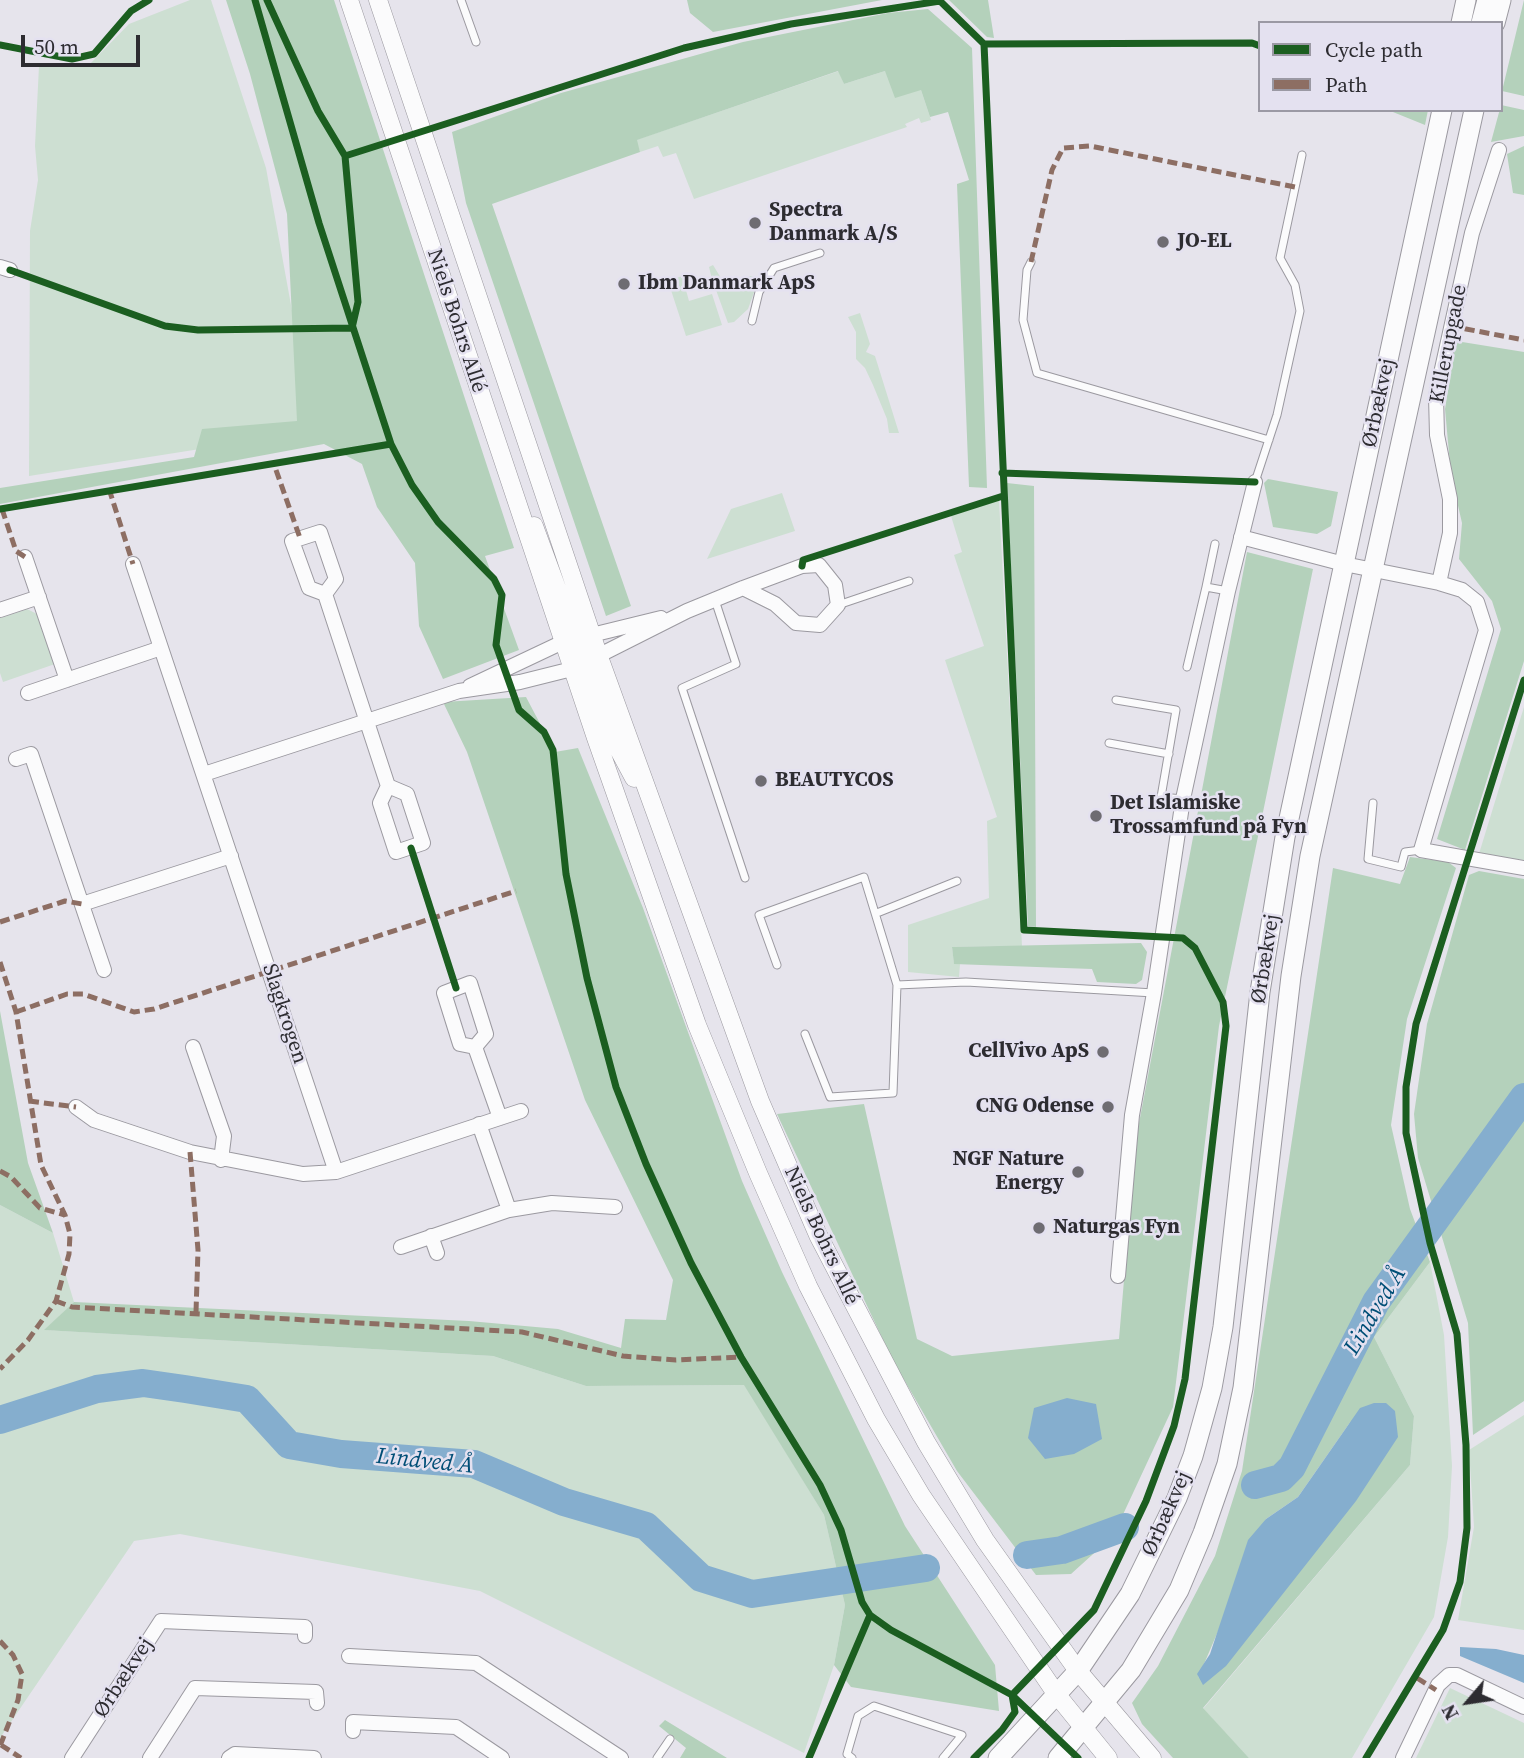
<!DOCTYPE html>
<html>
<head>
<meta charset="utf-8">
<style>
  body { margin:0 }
  #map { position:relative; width:1524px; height:1758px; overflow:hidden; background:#e6e4ec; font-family:"Source Serif 4",serif }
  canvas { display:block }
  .legend { position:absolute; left:1258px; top:21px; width:245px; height:91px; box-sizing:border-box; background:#e4e1f0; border:2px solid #9b99a4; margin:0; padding:9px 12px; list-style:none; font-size:21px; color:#2d2c31 }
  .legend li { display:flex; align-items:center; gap:14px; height:35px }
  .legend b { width:35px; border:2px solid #9b99a4 }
  .north { position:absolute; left:1433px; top:1667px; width:70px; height:70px; -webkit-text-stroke:5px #e4e1f0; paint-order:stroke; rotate:241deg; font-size:19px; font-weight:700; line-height:28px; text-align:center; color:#2d2c31 }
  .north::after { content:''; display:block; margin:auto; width:24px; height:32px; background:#2d2c31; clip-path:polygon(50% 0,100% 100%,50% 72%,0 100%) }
  .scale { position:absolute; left:21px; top:35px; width:119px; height:32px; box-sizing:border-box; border:4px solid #2d2c31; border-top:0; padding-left:9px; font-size:21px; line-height:24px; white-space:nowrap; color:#2d2c31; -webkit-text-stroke:5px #e4e1f0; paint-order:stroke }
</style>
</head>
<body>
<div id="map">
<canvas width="1524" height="1758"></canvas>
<ul class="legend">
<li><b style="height:9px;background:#1b5e20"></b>Cycle path</li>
<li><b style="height:9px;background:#8d6e63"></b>Path</li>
</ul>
<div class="north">N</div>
<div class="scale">50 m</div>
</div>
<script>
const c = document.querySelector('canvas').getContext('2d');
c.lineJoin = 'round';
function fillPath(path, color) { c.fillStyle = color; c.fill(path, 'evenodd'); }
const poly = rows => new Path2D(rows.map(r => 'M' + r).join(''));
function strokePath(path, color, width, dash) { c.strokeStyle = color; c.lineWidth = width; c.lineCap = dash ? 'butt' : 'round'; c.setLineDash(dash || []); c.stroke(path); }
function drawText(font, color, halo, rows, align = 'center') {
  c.font = font + ' "Source Serif 4",serif'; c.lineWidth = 5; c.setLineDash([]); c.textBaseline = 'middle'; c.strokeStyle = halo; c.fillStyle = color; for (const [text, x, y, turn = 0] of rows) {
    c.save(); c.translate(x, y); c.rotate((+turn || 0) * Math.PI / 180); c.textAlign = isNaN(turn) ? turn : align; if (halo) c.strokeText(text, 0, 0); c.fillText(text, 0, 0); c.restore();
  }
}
fillPath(poly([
  [190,0,211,0,266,168,314,431,29,476,30,231,38,180,35,146,39,66,89,65,129,24],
  [839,71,844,84,885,71,921,90,931,120,921,123,919,118,905,124,907,127,694,199,676,153,663,157,658,146,640,152,636,140],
  [713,265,724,283,751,276,759,279,748,309,734,322,728,323,712,279,709,267],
  [682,276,689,301,712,294,722,325,686,336,668,281],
  [860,313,870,344,866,352,875,356,899,433,889,433,887,419,873,385,865,368,856,359,856,332,848,317],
  [782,493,795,531,707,559,731,509],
  [999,500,1022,946,952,947,954,963,960,964,959,977,908,972,908,925,989,898,987,821,997,817,945,660,984,646,954,555,962,552,951,516],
  [27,609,39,615,55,664,3,682,0,673,0,618],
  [1524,707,1524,860,1478,857],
  [0,1205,53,1233,74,1302,45,1330,493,1356,586,1386,745,1385,824,1515,845,1605,834,1665,804,1753,480,1591,180,1534,134,1541,0,1738],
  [1430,1262,1444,1335,1452,1466,1448,1537,1434,1617,1352,1758,1249,1758,1203,1709,1410,1465,1414,1416,1374,1337],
  [1524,1415,1524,1630,1458,1620,1474,1527,1469,1450],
  [1450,1688,1524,1723,1524,1758,1416,1758]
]), '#cddfd2');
fillPath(poly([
  [226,0,334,0,514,548,485,556,519,650,443,679,419,626,415,563,377,507,362,464,324,444,0,504,0,488,194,457,202,429,297,421,287,214,250,74],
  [687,0,882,0,713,32,690,13],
  [949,0,988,0,994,38,987,37],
  [1524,0,1524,96,1502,91],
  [928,9,972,48,987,488,969,487,957,184,969,180,948,112,930,117,921,90,895,98,885,71,844,84,838,71,637,140,640,152,492,204,631,606,606,616,466,203,452,132,561,93,743,42,888,13],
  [1501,105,1524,110,1524,136,1491,142],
  [1388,110,1428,110,1425,125],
  [1524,146,1524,195,1513,193,1507,154],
  [1456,341,1524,352,1524,661,1465,850,1437,839,1501,629,1492,601,1459,559,1462,523,1451,475,1445,409],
  [1268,479,1338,492,1331,526,1317,534,1273,527,1264,483],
  [1007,483,1034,486,1036,927,1028,926],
  [1247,552,1313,569,1219,1026,1173,1407,1113,1536,1071,1574,1036,1575,957,1471,892,1359,777,1114,864,1104,917,1339,952,1356,1119,1339,1136,1139],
  [526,697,555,752,578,748,643,908,742,1181,782,1272,905,1526,995,1665,999,1711,851,1687,834,1665,845,1605,824,1515,744,1385,586,1386,493,1356,44,1330,74,1302,469,1321,558,1329,621,1348,625,1319,666,1320,673,1280,585,1100,467,752,443,702],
  [1410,857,1448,862,1456,868,1407,1019,1391,1125,1410,1209,1430,1262,1374,1337,1414,1416,1410,1465,1203,1708,1249,1758,1173,1758,1142,1724,1132,1703,1158,1666,1215,1556,1242,1471,1333,868,1400,884],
  [1351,1421,1198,1678,1266,1519,1298,1497],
  [1479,871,1524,879,1524,1401,1473,1435,1468,1323,1418,1158,1414,1114,1427,1024,1469,875],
  [1141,943,1147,952,1142,980,1136,984,1097,982,1092,969,954,964,952,947],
  [0,1011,28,1163,53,1233,0,1205],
  [665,1720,727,1758,680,1758,686,1748,659,1726]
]), '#b4d1bb');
fillPath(poly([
  [1067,1398,1096,1404,1102,1439,1074,1454,1045,1459,1028,1438,1034,1408],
  [1374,1403,1386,1403,1395,1411,1398,1437,1356,1501,1226,1666,1203,1685,1197,1674,1210,1654,1248,1540,1266,1519,1298,1497,1360,1408],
  [1460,1647,1496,1649,1524,1655,1524,1683,1460,1656]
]), '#85aece');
strokePath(poly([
  [0,1420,97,1389,143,1383,185,1389,247,1399,289,1445,341,1454,474,1464,564,1502,646,1526,701,1578,752,1594,926,1568],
  [1255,1485,1281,1478,1292,1467,1376,1302,1524,1097],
  [1027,1555,1062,1550,1125,1527]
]), '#85aece', 28);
const service = poly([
  [461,0,476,42],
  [1031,262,1027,270,1023,320,1037,373,1269,440],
  [752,321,759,292,774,268,820,253],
  [1255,482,1277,415,1300,311,1295,285,1280,258,1302,155],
  [1215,544,1206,587,1228,591],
  [715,600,736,664,682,688,745,878],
  [838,605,909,581],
  [1187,667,1206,587],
  [1116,700,1176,710,1161,797,1183,799],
  [1109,743,1169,754],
  [1373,803,1368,859,1401,867,1405,852,1421,850],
  [877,913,957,881],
  [777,965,759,915,864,877,897,985,966,982,1154,993],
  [805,1034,830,1097,893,1093,897,985],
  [657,1758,670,1739],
  [852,1758,847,1754,858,1716,874,1706,962,1735,943,1758]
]);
const minor = poly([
  [0,267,10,270],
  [1241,537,1344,564,1439,583,1462,590,1477,602,1486,630,1421,850,1524,868],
  [25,557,67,680],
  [133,564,336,1172],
  [1439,583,1450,533,1450,499,1437,435,1436,396,1472,233,1499,150],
  [325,594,309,588,292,541,320,532,336,579,325,594,388,786,380,803,396,852,423,843,407,794,388,786],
  [0,610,39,597],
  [470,686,563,642,661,618],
  [28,693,161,648],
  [16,759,31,754,104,970],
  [204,774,459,691,520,682,572,669,687,611,743,588,802,566,819,565,835,585,838,605,820,625,796,623,775,604,743,588],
  [82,904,231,856],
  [193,1047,224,1136,221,1160],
  [475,1047,460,1044,444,993,470,983,486,1034,475,1047,500,1118],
  [76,1107,94,1120,190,1152,303,1174,336,1172,521,1111],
  [479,1124,509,1210],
  [431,1236,437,1253],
  [401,1247,509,1210,552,1203,615,1207],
  [1118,1276,1132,1115,1154,993,1183,799,1228,591,1255,482],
  [349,1656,476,1663,621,1758],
  [353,1731,353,1722,456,1727,502,1758],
  [72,1758,161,1621,305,1627,305,1636],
  [150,1758,195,1688,316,1692,317,1703],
  [229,1758,235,1754,314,1758],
  [1403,1758,1438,1685,1449,1675,1457,1675,1524,1707]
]);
const tertiary = poly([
  [349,0,596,738,697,1025,758,1173,808,1286,876,1419,921,1495,1057,1695,1108,1758],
  [378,0,599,657,760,1101,818,1235,926,1442,985,1540,1078,1671,1152,1758],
  [534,526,576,640,599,657],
  [582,657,588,662,619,750,634,778]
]);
const secondary = poly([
  [1461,23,1466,0],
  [1481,23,1487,0],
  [1495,23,1501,0],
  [998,1758,1078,1671,1130,1594,1177,1498,1193,1456,1212,1388,1223,1327,1260,992,1285,837,1442,110],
  [1058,1758,1131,1670,1179,1590,1203,1533,1227,1464,1243,1388,1291,976,1310,856,1474,110]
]);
strokePath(service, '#9b99a0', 9);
strokePath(minor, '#9b99a0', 16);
strokePath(tertiary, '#9b99a0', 19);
strokePath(secondary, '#9b99a0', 21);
strokePath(service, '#fbfbfc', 7);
strokePath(minor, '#fbfbfc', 14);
strokePath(tertiary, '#fbfbfc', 18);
strokePath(secondary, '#fbfbfc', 19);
strokePath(poly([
  [1031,262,1052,170,1063,148,1090,146,1295,187],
  [1450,326,1524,340],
  [276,470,300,538],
  [109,489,133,564],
  [2,509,16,551,25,557],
  [0,922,65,901,82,904],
  [0,962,16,1012,41,1165,65,1215,70,1234,69,1254,56,1301,28,1340,0,1369],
  [16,1012,67,994,83,994,134,1012,154,1009,516,891],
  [29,1101,76,1107],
  [190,1152,198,1250,196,1312],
  [0,1171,11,1177,40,1208,65,1215],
  [56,1301,72,1307,522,1332,623,1356,676,1360,741,1357],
  [0,1641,13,1655,22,1674,18,1700,0,1746],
  [1417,1678,1436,1690],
  [1,1745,21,1758]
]), '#8d6e63', 5, [10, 5]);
strokePath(poly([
  [255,0,319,223,391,444,412,485,438,522,494,579,502,595,496,645,519,710,544,732,553,750,566,874,587,978,616,1087,646,1164,691,1263,741,1357,820,1485,841,1530,862,1602,870,1615,891,1630,1012,1695,1078,1758],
  [984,44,1252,43,1260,46],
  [0,45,72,59,94,54,131,11,149,0],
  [345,156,684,48,791,24,940,1,984,44,1024,930,1183,938,1195,948,1223,1002,1226,1026,1185,1379,1174,1426,1146,1501,1094,1610,1012,1695,1015,1712,1002,1730,974,1758],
  [10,270,165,326,198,330,352,328,358,302,345,156,318,111,267,0],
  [1002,473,1255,482],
  [0,509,391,444],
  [802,566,803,560,1003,496],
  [411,848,456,988],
  [809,1758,870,1615],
  [1366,1758,1443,1630,1460,1582,1467,1528,1466,1445,1457,1334,1430,1243,1406,1133,1406,1087,1416,1024,1524,680]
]), '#1b5e20', 7);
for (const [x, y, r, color] of [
  [755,223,7,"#6e6c72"],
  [1163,242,7,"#6e6c72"],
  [624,284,7,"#6e6c72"],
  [761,781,7,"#6e6c72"],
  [1096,816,7,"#6e6c72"],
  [1103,1052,7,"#6e6c72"],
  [1108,1107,7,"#6e6c72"],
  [1078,1172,7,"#6e6c72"],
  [1039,1228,7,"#6e6c72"]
]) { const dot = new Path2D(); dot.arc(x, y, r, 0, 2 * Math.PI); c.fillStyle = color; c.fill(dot); strokePath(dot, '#e4e1f0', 2.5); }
drawText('bold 21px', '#2d2c31', '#e4e1f0', [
  ["Spectra",769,211],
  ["Danmark A/S",769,235],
  ["JO-EL",1177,242],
  ["Ibm Danmark ApS",638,284],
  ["BEAUTYCOS",775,781],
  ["Det Islamiske",1110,804],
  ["Trossamfund på Fyn",1110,828],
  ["CellVivo ApS",1089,1052,"right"],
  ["CNG Odense",1094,1107,"right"],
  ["NGF Nature",1064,1160,"right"],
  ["Energy",1064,1184,"right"],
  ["Naturgas Fyn",1053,1228]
], 'left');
drawText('21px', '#2d2c31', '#e4e1f0', [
  ["Niels Bohrs Allé",456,321,72],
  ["Killerupgade",1449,344,-79],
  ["Ørbækvej",1379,403,-78],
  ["Ørbækvej",1266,959,-81],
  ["Slagkrogen",284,1014,72],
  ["Niels Bohrs Allé",821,1236,65],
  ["Ørbækvej",1167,1514,-66],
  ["Ørbækvej",124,1678,-57]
]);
drawText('italic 23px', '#004e76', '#e4e1f0', [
  ["Lindved Å",1376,1311,-59],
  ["Lindved Å",425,1462,6]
]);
</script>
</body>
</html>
